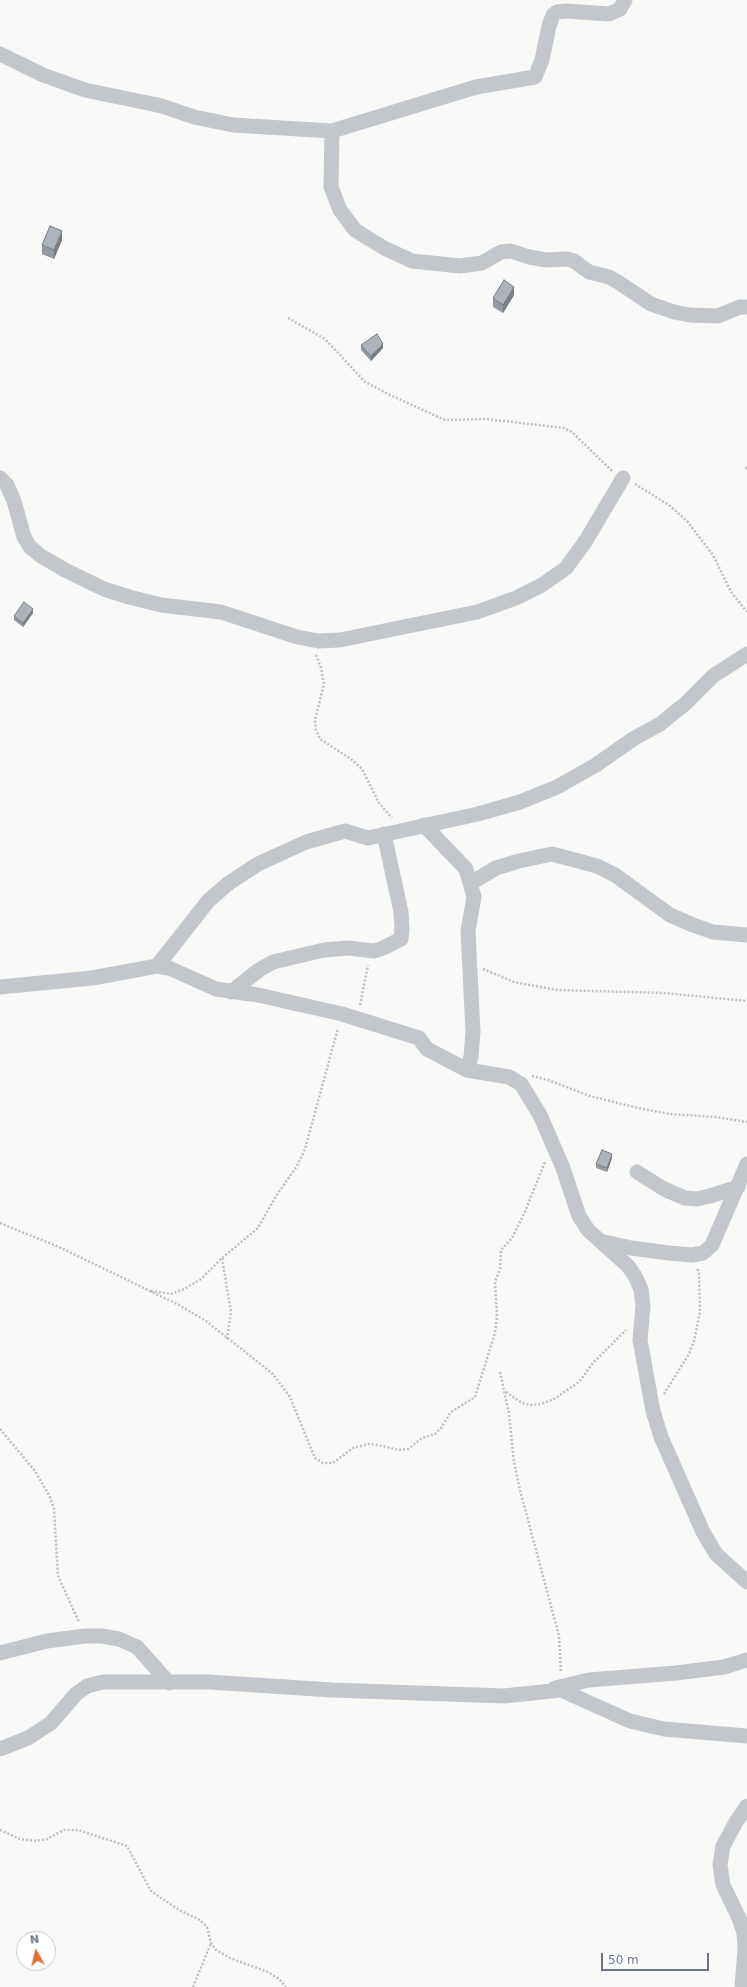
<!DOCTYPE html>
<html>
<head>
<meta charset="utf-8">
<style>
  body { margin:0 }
  #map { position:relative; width:747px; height:1987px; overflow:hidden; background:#f9faf7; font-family:"DejaVu Sans",sans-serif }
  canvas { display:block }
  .north { position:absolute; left:16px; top:1931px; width:40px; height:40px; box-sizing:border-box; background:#fff; border:1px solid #c3c8cf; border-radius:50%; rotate:352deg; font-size:11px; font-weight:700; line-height:16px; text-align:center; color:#697688 }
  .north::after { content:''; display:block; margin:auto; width:14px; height:18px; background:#e26f2f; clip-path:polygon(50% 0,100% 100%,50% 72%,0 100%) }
  .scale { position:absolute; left:601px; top:1953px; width:108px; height:18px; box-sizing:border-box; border:2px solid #697688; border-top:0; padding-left:5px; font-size:12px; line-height:14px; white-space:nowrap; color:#697688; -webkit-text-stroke:3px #fff; paint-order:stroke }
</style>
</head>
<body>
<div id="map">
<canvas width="747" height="1987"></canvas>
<div class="north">N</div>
<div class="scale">50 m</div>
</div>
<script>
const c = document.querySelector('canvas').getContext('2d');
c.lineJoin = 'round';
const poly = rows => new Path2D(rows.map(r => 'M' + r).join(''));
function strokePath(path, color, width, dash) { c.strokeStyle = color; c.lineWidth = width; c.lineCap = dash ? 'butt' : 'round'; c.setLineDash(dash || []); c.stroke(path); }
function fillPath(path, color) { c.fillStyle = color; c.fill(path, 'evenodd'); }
strokePath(poly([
  [288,318,325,339,365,382,390,395,445,420,487,419,564,428,572,432,612,471],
  [745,468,747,468],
  [635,484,669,505,687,521,713,555,731,592,747,612],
  [316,655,321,668,324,684,315,720,316,730,320,739,351,759,362,769,379,803,392,818],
  [483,969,514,982,557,990,664,993,747,1001],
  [360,1005,368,965],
  [532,1076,548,1080,590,1096,638,1108,670,1114,716,1117,747,1122],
  [0,1223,59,1247,179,1305,206,1321,273,1374,290,1397,315,1458,323,1463,333,1463,353,1448,369,1444,378,1445,399,1450,408,1449,422,1438,435,1434,441,1428,451,1412,475,1397,495,1333,497,1317,495,1282,500,1269,501,1250,512,1238,524,1214,545,1162],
  [222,1258,231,1312,227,1339],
  [151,1291,171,1294,184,1289,201,1279,222,1258,258,1228,276,1196,297,1166,305,1149,338,1028],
  [500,1372,509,1414,514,1462,520,1490,559,1636,561,1672],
  [506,1392,522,1403,530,1405,541,1404,554,1399,579,1382,593,1363,626,1330],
  [664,1394,689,1354,694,1341,700,1312,699,1273,697,1268],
  [0,1429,35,1471,49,1495,54,1509,58,1576,79,1622],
  [0,1830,20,1839,35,1841,47,1839,64,1830,78,1830,127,1846,151,1891,179,1910,200,1920,207,1927,211,1943,216,1950,230,1958,268,1972,279,1979,286,1987],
  [193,1987,211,1943]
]), '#bdc0c3', 2.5, [2, 2]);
strokePath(poly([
  [0,54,43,75,85,90,162,106,194,117,233,125,332,131,476,87,535,77,542,60,549,26,553,15,557,12,566,11,609,14,620,9,625,0],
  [332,131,331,187,340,210,355,230,384,248,412,261,460,266,482,263,501,252,511,251,529,257,546,260,567,259,574,261,589,272,609,277,618,282,651,304,674,312,690,315,718,316,740,307,747,307],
  [0,478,7,485,14,501,24,537,30,547,41,556,65,570,104,589,129,597,161,605,221,612,297,637,318,641,340,640,477,612,516,598,542,585,566,568,585,542,623,478],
  [424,825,466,869,474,897,468,931,473,1032,471,1057,467,1070],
  [471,883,496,868,519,861,552,854,597,866,615,875,670,915,693,925,713,932,747,935],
  [157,966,209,900,229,883,258,864,306,842,345,831,368,838,478,814,520,802,557,787,596,765,633,739,660,724,685,704,713,676,747,654],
  [0,987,92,978,157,966,169,968,216,989,258,995,342,1014,419,1038,427,1049,467,1070,509,1077,521,1084,540,1115,563,1168,579,1216,588,1230,628,1266,635,1276,641,1289,643,1306,640,1340,653,1411,661,1437,703,1532,716,1554,747,1582],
  [231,992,259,970,273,962,324,950,348,948,374,951,383,948,401,939,402,929,401,912,384,834],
  [637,1172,664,1189,685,1198,697,1199,710,1196,738,1187],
  [600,1241,631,1248,669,1253,692,1255,703,1253,712,1245,747,1164],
  [0,1653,47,1641,85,1636,102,1636,119,1639,137,1647,169,1683],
  [555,1688,589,1680,676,1673,724,1667,747,1660],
  [0,1749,28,1738,51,1723,76,1694,87,1686,103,1682,209,1682,332,1690,504,1696,561,1690,630,1721,664,1729,747,1736],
  [742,1987,745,1948,744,1933,739,1918,723,1885,720,1865,723,1846,736,1822,747,1806]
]), '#c3c7cb', 15);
fillPath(poly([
  [62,240,54,259,42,254,42,245],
  [514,295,503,313,493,307,493,298],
  [361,345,383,348,371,361,361,350],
  [33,613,23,627,14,620,14,616],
  [612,1158,607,1172,596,1168,596,1164]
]), '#949aa0');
fillPath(poly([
  [62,231,62,240,54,259,54,250],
  [514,287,514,295,503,313,503,305],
  [383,344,383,348,371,361,371,356],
  [33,609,33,613,23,627,23,623],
  [612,1154,612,1158,607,1172,607,1168]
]), '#787d82');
const building = poly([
  [50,226,62,231,54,250,42,245,50,226],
  [504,280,514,287,503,305,493,298,504,280],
  [377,334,383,344,371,356,361,345,377,334],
  [24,602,33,609,23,623,14,616,24,602],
  [602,1150,612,1154,607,1168,596,1164,602,1150]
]);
fillPath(building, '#acb3ba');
strokePath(building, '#787d82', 1);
</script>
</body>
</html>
